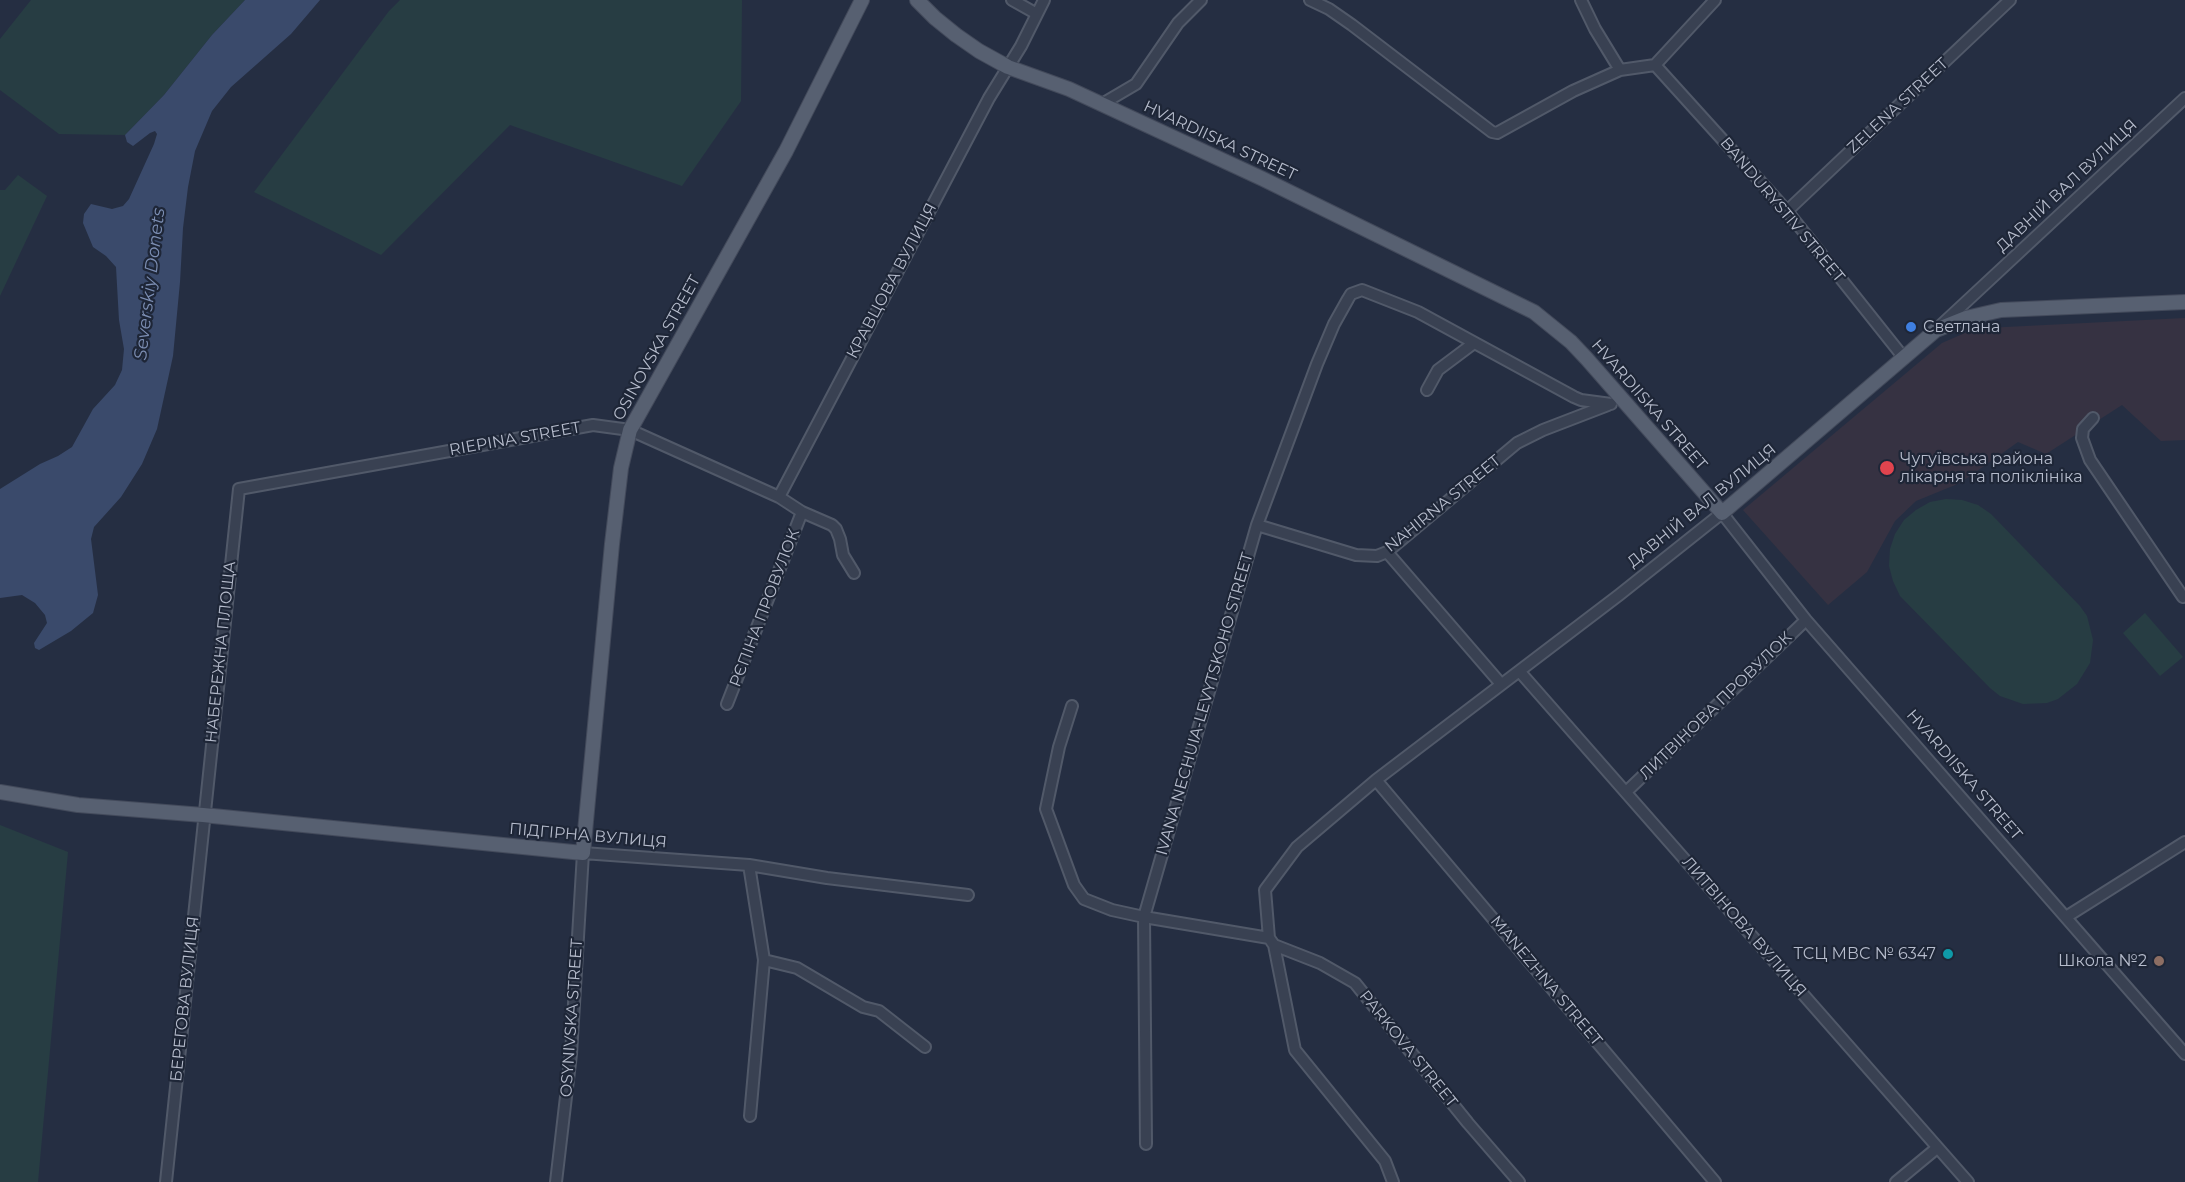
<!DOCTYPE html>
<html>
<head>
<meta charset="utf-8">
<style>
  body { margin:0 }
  canvas { display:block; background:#252e42 }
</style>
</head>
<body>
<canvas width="2185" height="1182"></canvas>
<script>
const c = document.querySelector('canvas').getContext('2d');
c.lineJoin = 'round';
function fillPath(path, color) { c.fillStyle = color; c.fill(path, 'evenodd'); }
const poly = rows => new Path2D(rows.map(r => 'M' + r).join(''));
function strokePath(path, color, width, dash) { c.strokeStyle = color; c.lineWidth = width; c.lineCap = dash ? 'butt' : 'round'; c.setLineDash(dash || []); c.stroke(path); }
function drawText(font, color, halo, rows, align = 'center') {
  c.font = font + ' Montserrat,sans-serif'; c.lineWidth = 4.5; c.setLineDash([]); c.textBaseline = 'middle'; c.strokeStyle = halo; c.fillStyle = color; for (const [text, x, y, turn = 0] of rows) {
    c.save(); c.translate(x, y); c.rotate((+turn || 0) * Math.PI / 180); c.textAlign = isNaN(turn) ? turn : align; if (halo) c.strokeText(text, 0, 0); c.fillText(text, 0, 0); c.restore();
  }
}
fillPath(poly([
  [2185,318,2185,440,2161,441,2122,405,2046,454,2018,442,1960,483,1916,501,1895,521,1867,572,1828,605,1743,510,1942,343,1965,333,1986,328]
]), '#363242');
fillPath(poly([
  [31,0,245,0,212,35,164,95,125,135,59,134,0,90,0,39],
  [400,0,742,0,741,101,682,186,510,125,381,255,254,192,389,11],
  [18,175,47,196,0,296,0,190,5,190],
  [1946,499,1962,500,1978,505,1991,514,2080,606,2087,616,2093,640,2090,663,2077,684,2058,699,2047,703,2023,704,2000,696,1990,688,1900,596,1893,581,1889,566,1890,549,1895,534,1904,520,1916,510,1930,502],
  [2145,613,2183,657,2160,676,2123,633],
  [0,825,68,852,38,1182,0,1182]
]), '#273d43');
fillPath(poly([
  [245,0,320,0,291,34,231,87,212,111,195,151,188,187,183,228,180,282,173,356,157,429,142,464,121,497,94,527,91,539,98,595,93,613,71,631,39,650,35,648,34,643,47,623,45,615,35,603,22,595,0,598,0,489,40,464,58,456,72,447,93,409,115,385,122,370,124,349,119,320,116,267,106,256,93,247,83,223,84,214,91,204,112,209,123,206,129,199,154,144,157,134,155,131,150,133,133,146,127,142,125,135,164,95,212,35]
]), '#3a4a6b');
const minor = poly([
  [1012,0,1037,14],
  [1310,0,1329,9,1352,25,1492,132,1497,133,1573,91,1620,70,1655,65,1715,0],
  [1581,0,1595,29,1620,70],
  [1655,65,1787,211,1904,358],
  [1102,104,1136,84,1178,23,1201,0],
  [1787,211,2010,0],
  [1939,327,2185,98],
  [1427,390,1438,370,1474,343],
  [2093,418,2083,429,2082,438,2090,460,2183,597,2185,596],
  [779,497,989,98,1021,46,1044,0],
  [1257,525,1356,555,1377,556,1387,552,1517,443,1543,430,1608,405],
  [1387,552,1501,684],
  [1520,672,1968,1182],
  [727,704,802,512],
  [1072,706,1059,747,1046,809,1074,885,1084,899,1112,910,1144,917,1269,938],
  [1376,780,1715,1182],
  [1626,792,1806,620],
  [749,865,764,960,750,1116],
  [2066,917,2185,842],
  [1274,945,1320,963,1355,983,1468,1123,1519,1182],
  [764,960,797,968,863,1007,879,1011,925,1047],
  [1146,1144,1144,917,1257,525,1317,364,1334,324,1348,299,1351,294,1362,290,1418,312,1574,397,1581,400,1611,404],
  [166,1182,239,489,593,425,630,430,779,497,802,512,832,525,836,529,840,539,843,555,854,573],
  [556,1182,571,1054,583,853,749,865,827,878,968,895],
  [1393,1182,1385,1161,1295,1050,1274,945,1269,938,1265,890,1297,847,1376,780,1619,595,1722,513,1806,620,2185,1054],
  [1896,1182,1937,1148]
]);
const major = poly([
  [917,0,935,18,956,35,979,51,1008,67,1069,89,1263,179,1534,312,1571,342,1587,359,1722,513,1936,330,1966,318,2001,310,2185,302],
  [0,792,78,805,203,815,583,853,612,544,621,468,630,430,786,151,862,0]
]);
strokePath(minor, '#515969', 14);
strokePath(major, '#434a5b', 16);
strokePath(minor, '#394152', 10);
strokePath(major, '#576071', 14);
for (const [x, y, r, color] of [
  [1911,327,6,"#3f7fe0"],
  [1887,468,8,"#e0444e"],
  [1948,954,6,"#0f9aa8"],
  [2159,961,6,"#8d6e63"]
]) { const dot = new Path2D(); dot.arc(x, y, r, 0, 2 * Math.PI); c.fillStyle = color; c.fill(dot); strokePath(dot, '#1e2637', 2); }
drawText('16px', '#b6bccc', '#1e2637', [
  ["ZELENA STREET",1898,106,-43],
  ["HVARDIISKA STREET",1220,141,25],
  ["ДАВНІЙ ВАЛ ВУЛИЦЯ",2067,186,-43],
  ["BANDURYSTIV STREET",1782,210,50],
  ["КРАВЦОВА ВУЛИЦЯ",892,281,-62],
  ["OSINOVSKA STREET",657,348,-61],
  ["HVARDIISKA STREET",1649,405,49],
  ["RIEPINA STREET",515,439,-10],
  ["NAHIRNA STREET",1443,504,-39],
  ["ДАВНІЙ ВАЛ ВУЛИЦЯ",1702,506,-39],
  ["РЄПІНА ПРОВУЛОК",765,608,-69],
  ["НАБЕРЕЖНА ПЛОЩА",221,652,-84],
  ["IVANA NECHUIA-LEVYTSKOHO STREET",1205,704,-74],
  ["ЛИТВІНОВА ПРОВУЛОК",1716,706,-44],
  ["HVARDIISKA STREET",1964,775,49],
  ["ПІДГІРНА ВУЛИЦЯ",588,836,5],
  ["ЛИТВІНОВА ВУЛИЦЯ",1744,927,49],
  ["MANEZHNA STREET",1546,981,50],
  ["БЕРЕГОВА ВУЛИЦЯ",185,999,-84],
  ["OSYNIVSKA STREET",572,1018,-86],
  ["PARKOVA STREET",1408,1049,51]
]);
drawText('16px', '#b6bccc', '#1e2637', [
  ["Светлана",1923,327],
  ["Чугуївська района",1900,459],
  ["лікарня та поліклініка",1900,477],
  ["ТСЦ МВС № 6347",1936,954,"right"],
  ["Школа №2",2147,961,"right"]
], 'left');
drawText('italic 18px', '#7c8eb3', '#1e2637', [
  ["Severskiy Donets",150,284,-83]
]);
</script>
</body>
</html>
